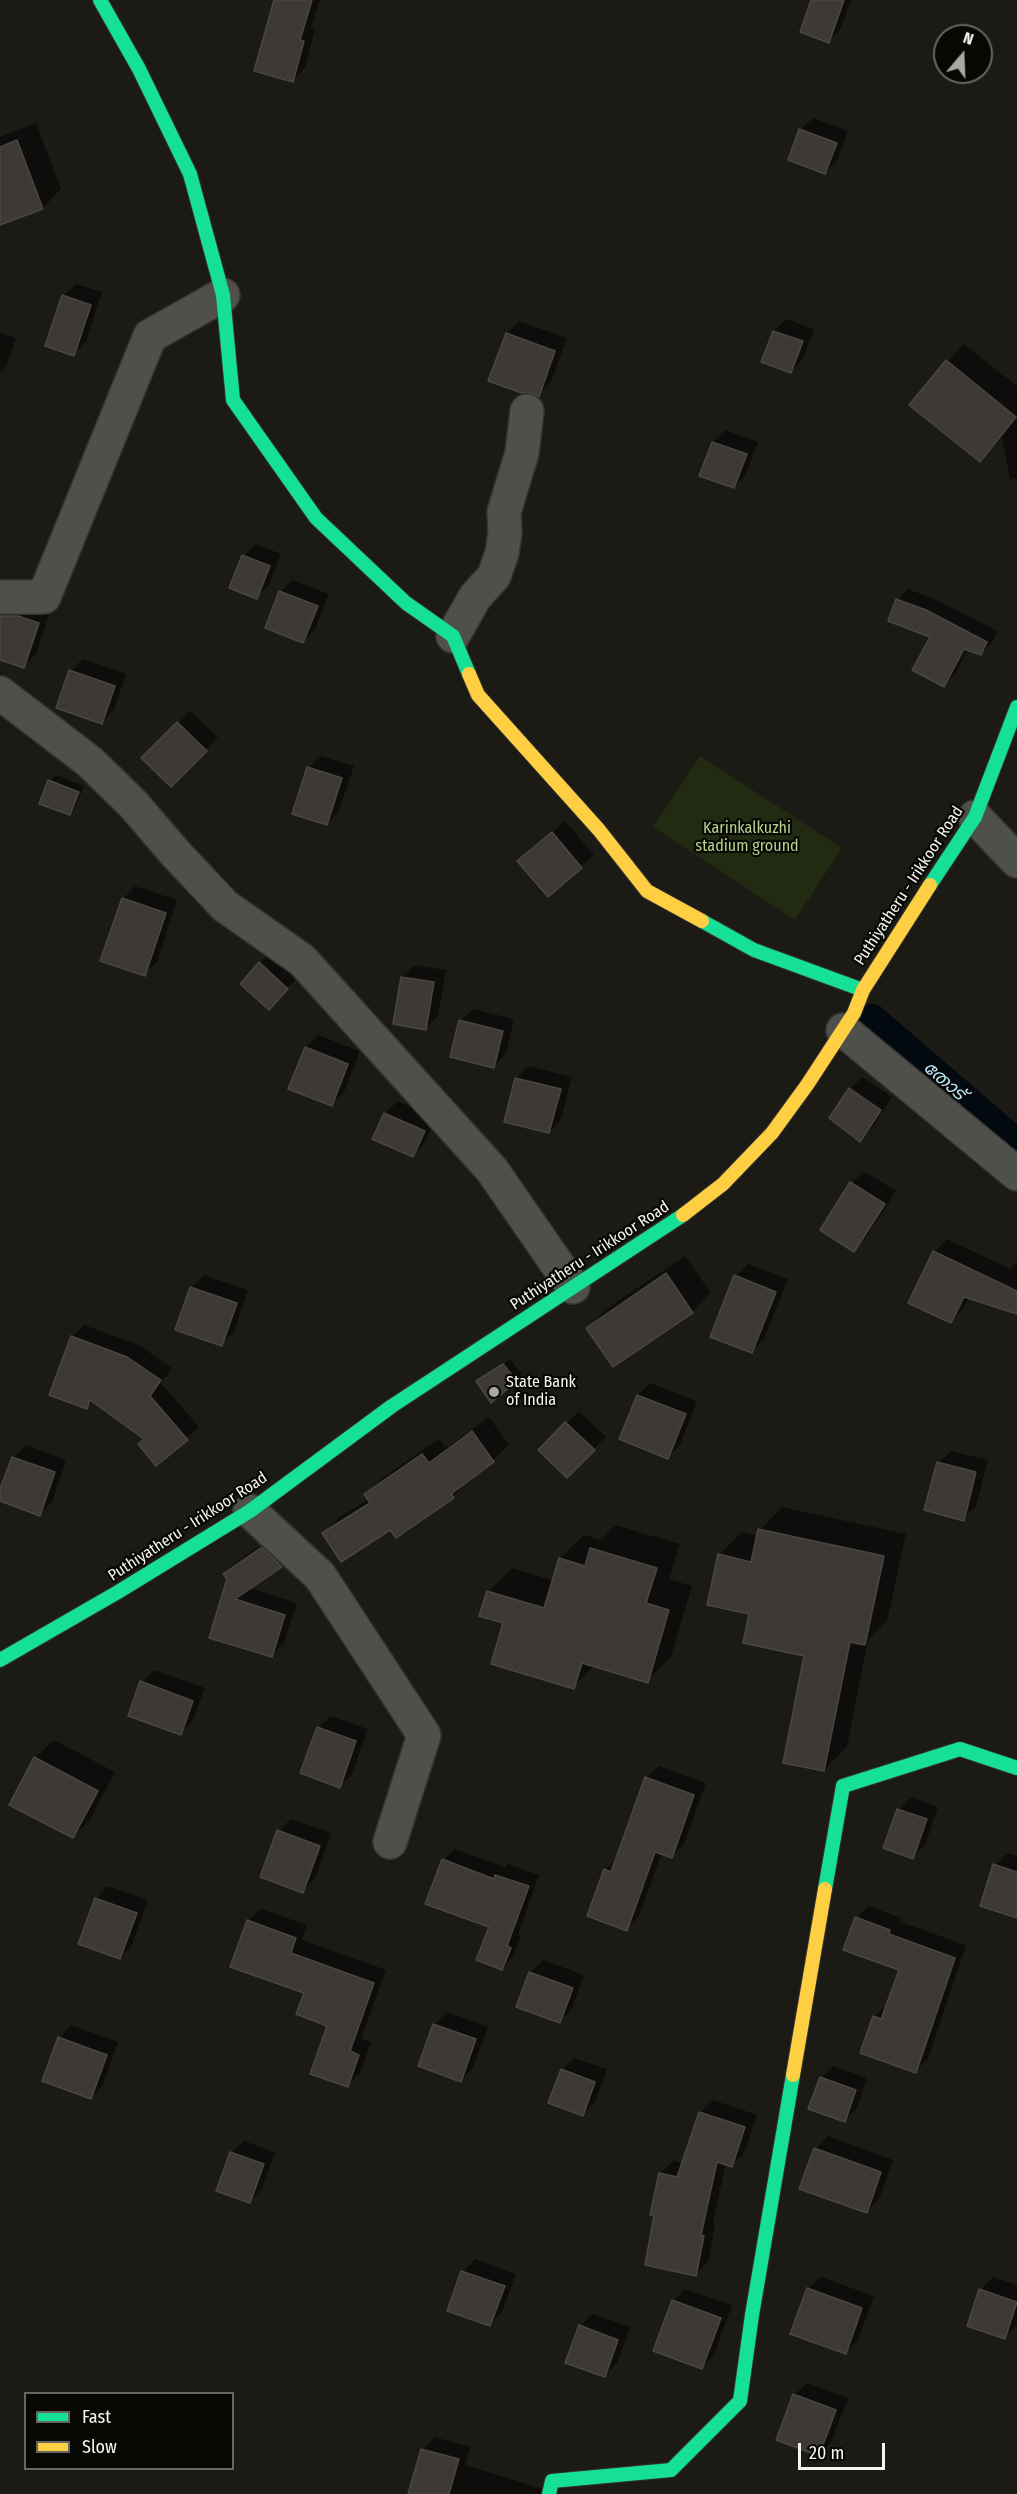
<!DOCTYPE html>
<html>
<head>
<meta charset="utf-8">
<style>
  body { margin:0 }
  #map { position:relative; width:1017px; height:2494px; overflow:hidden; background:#1b1a15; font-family:"Fira Sans Condensed",sans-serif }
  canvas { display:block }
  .legend { position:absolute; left:24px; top:2392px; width:210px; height:78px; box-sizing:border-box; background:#070704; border:2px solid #676662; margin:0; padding:8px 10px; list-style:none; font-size:18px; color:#f6f5ee }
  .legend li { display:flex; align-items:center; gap:12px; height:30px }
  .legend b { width:30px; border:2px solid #676662 }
  .north { position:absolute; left:933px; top:24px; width:60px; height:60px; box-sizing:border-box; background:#070704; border:2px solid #676662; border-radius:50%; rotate:19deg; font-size:16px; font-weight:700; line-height:24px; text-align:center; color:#f6f5ee }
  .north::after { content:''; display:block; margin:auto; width:21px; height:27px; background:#a9a8a2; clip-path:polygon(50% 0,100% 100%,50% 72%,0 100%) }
  .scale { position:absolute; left:798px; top:2443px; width:87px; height:27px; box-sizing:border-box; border:3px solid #f6f5ee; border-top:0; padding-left:8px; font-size:18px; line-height:21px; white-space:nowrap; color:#f6f5ee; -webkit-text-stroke:4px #070704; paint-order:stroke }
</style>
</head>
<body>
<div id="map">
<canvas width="1017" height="2494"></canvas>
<ul class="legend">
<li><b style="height:8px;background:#16e098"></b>Fast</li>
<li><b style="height:8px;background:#ffcf43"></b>Slow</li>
</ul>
<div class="north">N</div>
<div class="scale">20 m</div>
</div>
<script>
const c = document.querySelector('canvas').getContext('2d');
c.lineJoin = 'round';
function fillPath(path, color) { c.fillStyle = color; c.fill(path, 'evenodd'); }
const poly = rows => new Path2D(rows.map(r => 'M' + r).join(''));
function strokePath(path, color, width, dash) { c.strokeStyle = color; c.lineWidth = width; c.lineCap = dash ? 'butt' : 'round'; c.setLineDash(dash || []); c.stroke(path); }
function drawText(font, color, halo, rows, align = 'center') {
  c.font = font + ' "Fira Sans Condensed","Noto Sans Malayalam",sans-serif'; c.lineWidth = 4.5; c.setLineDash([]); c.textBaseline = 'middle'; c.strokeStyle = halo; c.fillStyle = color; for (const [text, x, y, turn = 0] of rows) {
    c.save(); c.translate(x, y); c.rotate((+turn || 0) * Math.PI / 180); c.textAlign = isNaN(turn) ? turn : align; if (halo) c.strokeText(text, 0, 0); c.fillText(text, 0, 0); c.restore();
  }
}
fillPath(poly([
  [700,756,842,848,795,920,653,827]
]), '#222a12');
fillPath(poly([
  [275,0,320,0,311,27,315,29,305,68,292,81],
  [813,0,851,0,841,28,829,41],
  [813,118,848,131,837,160,825,173,800,130],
  [36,123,61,189,43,208,0,223,0,137],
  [76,284,102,292,86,342,73,354,63,296],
  [786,319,814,329,803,359,791,371,774,331],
  [519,321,567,338,551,382,538,395,507,333],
  [0,333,16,338,6,367,0,373],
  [964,344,1017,386,1017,478,1010,480,1002,438,980,460,947,362],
  [725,430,758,442,746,474,734,487,713,442],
  [256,544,281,554,269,585,256,597,243,556],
  [292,580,329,594,315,629,303,641,280,592],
  [908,589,937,600,997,631,992,643,981,653,968,649,955,674,944,685,932,636,897,600],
  [14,604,50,611,36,654,23,666,0,659,0,622,2,617],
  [83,659,126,674,114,710,102,722,70,671],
  [190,711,218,737,171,785,143,758],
  [321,756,354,766,339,811,327,823,308,768],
  [56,775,84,786,75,808,69,814,50,781],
  [565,821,594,855,548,895,519,861],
  [135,886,177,900,157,962,144,974,123,899],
  [272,951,300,975,281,995,260,963],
  [415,965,446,970,438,1016,426,1028,402,977],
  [473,1009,514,1019,506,1054,494,1066,460,1021],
  [318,1035,360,1051,344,1092,331,1105,306,1048],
  [529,1066,572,1077,561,1119,549,1132,506,1121,516,1078],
  [862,1077,892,1097,872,1128,859,1140,850,1089],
  [398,1101,436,1119,425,1143,412,1155,374,1138,385,1113],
  [864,1171,896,1191,866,1238,854,1250,852,1183],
  [947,1239,1010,1269,1017,1262,1017,1313,969,1297,963,1309,951,1321,910,1302,935,1252],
  [685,1256,711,1293,692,1312,613,1365,587,1328,606,1309],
  [748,1264,788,1279,764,1339,752,1351,736,1276],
  [204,1275,248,1290,234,1332,221,1344,177,1329,192,1287],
  [84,1325,139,1345,172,1368,161,1383,199,1427,186,1439,146,1438,93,1401,86,1407,72,1337],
  [510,1359,522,1374,516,1380,478,1381],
  [650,1383,697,1401,680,1445,668,1457,638,1395],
  [579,1411,606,1437,567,1476,540,1450],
  [489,1417,509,1445,493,1460,468,1480,453,1497,390,1528,324,1533,340,1517,369,1499,366,1494,382,1478,439,1439,446,1448],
  [26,1445,66,1460,52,1502,39,1514,0,1500,0,1494,13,1458],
  [951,1451,988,1460,976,1506,963,1519,938,1463],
  [782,1507,906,1534,887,1621,868,1640,847,1747,824,1770,806,1655,751,1612,719,1555,742,1532,758,1536,760,1530],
  [615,1525,680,1544,669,1579,692,1586,671,1657,647,1681,595,1665,573,1687,505,1622,488,1592,512,1568,554,1581,560,1558,584,1535,601,1540],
  [275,1536,294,1553,281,1565,249,1588,297,1603,284,1643,271,1656,211,1637,229,1578,225,1574,238,1561],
  [154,1670,205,1688,193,1720,181,1733,142,1682],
  [330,1716,368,1729,352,1774,339,1786,318,1728],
  [54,1740,115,1772,91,1818,73,1837,35,1758],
  [659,1766,706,1783,684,1844,671,1857,662,1853,639,1916,626,1929,605,1870,618,1857,646,1778],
  [911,1797,938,1807,925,1845,913,1857,885,1847,899,1810],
  [291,1819,331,1833,315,1878,303,1891,278,1831],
  [455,1849,505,1867,508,1864,539,1875,518,1935,521,1936,513,1957,502,1968,490,1926,443,1860],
  [1007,1853,1017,1856,1017,1916,995,1865],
  [108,1886,148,1900,132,1945,120,1958,96,1899],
  [869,1906,901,1918,900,1922,966,1945,928,2059,915,2071,874,2017,887,2004,900,1969,856,1918],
  [261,1909,307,1925,302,1940,386,1970,361,2039,371,2042,360,2073,347,2085,329,2025,248,1921],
  [543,1960,584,1975,572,2009,560,2021,530,1973],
  [447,2012,488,2027,473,2067,461,2080,434,2025],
  [71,2025,118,2042,103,2085,91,2097,59,2038],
  [574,2058,607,2069,595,2102,583,2114,562,2070],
  [833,2066,867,2078,857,2108,844,2120,821,2078],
  [713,2100,757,2115,744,2153,732,2165,726,2163,713,2223,715,2224,708,2262,695,2274,656,2215,660,2173,673,2161,684,2163,700,2112],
  [828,2136,893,2160,879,2199,866,2212,815,2149],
  [244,2141,275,2152,262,2189,250,2201,231,2153],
  [475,2259,516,2274,502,2312,490,2324,463,2272],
  [821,2277,874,2296,858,2340,846,2352,808,2289],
  [993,2277,1017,2285,1017,2325,1004,2337,980,2290],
  [685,2289,732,2305,714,2355,702,2367,673,2301],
  [593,2314,630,2327,617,2363,605,2375,580,2326],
  [807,2383,848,2398,831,2442,819,2455,794,2395],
  [435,2437,470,2447,465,2465,543,2489,542,2494,410,2494,423,2450]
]), '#0007');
strokePath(poly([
  [872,1019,1017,1144]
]), '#020910', 30);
const building = poly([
  [274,0,312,0,300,40,304,41,293,82,254,71,274,0],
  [811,0,844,0,829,43,800,32,811,0],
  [799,129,837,143,825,174,788,160,799,129],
  [17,140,43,209,0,225,0,147,17,140],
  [62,295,91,305,74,356,45,346,62,295],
  [773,331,803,341,791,373,761,362,773,331],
  [506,333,555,351,539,397,530,393,522,393,488,381,506,333],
  [946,360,1016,417,980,462,909,405,946,360],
  [712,442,747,454,734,488,699,476,712,442],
  [242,555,270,566,257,599,229,588,242,555],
  [279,591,318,606,303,643,265,628,279,591],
  [896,599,926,610,987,642,981,655,964,649,944,687,912,670,930,637,888,621,896,599],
  [0,616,18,616,39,623,24,668,0,660,0,616],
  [69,670,115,686,102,724,56,708,69,670],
  [177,722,207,751,171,787,141,758,177,722],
  [307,767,342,778,327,825,292,814,307,767],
  [48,780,79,792,70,815,39,804,48,780],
  [552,832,582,868,548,897,517,861,552,832],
  [122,898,166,913,145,976,100,961,122,898],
  [259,962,288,989,269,1010,240,984,259,962],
  [401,977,434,982,426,1030,393,1024,401,977],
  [459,1020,503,1031,494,1068,450,1057,459,1020],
  [305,1047,348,1064,332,1106,288,1089,305,1047],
  [515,1078,561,1089,549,1133,504,1122,515,1078],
  [849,1088,881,1110,860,1142,829,1118,849,1088],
  [384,1113,425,1131,413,1157,372,1139,384,1113],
  [850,1182,885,1204,854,1252,820,1230,850,1182],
  [933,1251,1017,1291,1017,1314,964,1297,951,1323,908,1303,933,1251],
  [666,1273,693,1313,613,1367,586,1328,666,1273],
  [734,1275,776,1292,752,1353,710,1337,734,1275],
  [190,1287,237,1303,222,1346,175,1330,190,1287],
  [71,1336,127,1357,161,1380,150,1396,188,1440,156,1466,138,1444,144,1439,90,1400,87,1409,49,1395,71,1336],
  [503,1364,517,1381,491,1403,476,1381,503,1364],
  [637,1395,686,1414,668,1459,619,1439,637,1395],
  [565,1422,595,1450,567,1478,538,1450,565,1422],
  [472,1431,494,1462,451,1494,454,1498,396,1538,390,1530,341,1562,322,1533,370,1503,364,1494,422,1454,429,1463,472,1431],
  [12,1457,55,1472,40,1516,0,1501,0,1489,12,1457],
  [937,1462,976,1472,964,1521,924,1510,937,1462],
  [758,1529,884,1556,865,1645,850,1642,824,1771,783,1763,804,1656,743,1643,749,1614,707,1605,718,1554,751,1562,758,1529],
  [262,1547,282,1567,235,1599,285,1615,272,1657,209,1638,227,1579,223,1574,262,1547],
  [590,1548,657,1568,646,1603,669,1610,648,1683,582,1663,574,1689,491,1664,503,1623,479,1616,487,1591,544,1608,559,1558,585,1566,590,1548],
  [140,1681,193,1701,181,1735,128,1716,140,1681],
  [317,1727,356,1741,340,1788,300,1773,317,1727],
  [34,1757,98,1791,73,1838,9,1805,34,1757],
  [645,1777,694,1795,672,1858,655,1852,627,1931,587,1916,604,1869,611,1872,645,1777],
  [897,1809,927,1819,913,1859,883,1848,897,1809],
  [277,1830,320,1846,303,1893,260,1877,277,1830],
  [442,1859,494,1879,495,1875,529,1886,507,1946,511,1948,502,1970,476,1960,489,1927,425,1904,442,1859],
  [993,1864,1017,1872,1017,1918,980,1906,993,1864],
  [95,1898,137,1913,120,1959,78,1944,95,1898],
  [855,1917,890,1930,889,1934,955,1958,916,2073,860,2053,873,2016,881,2019,899,1970,843,1950,855,1917],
  [247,1920,296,1938,291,1953,374,1983,350,2051,359,2055,348,2087,310,2074,327,2026,296,2014,304,1993,230,1967,247,1920],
  [529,1972,573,1988,560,2023,516,2007,529,1972],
  [433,2024,476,2039,461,2082,418,2066,433,2024],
  [58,2037,107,2055,91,2099,42,2081,58,2037],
  [561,2069,595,2082,583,2116,548,2103,561,2069],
  [820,2077,856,2090,845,2122,808,2109,820,2077],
  [699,2112,745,2127,732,2167,717,2162,701,2235,704,2236,696,2276,645,2265,654,2216,650,2215,659,2173,677,2177,699,2112],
  [814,2148,881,2172,867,2213,799,2189,814,2148],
  [230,2152,264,2164,250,2203,216,2191,230,2152],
  [461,2271,505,2286,490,2326,447,2311,461,2271],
  [807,2288,862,2308,846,2354,790,2334,807,2288],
  [979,2289,1017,2302,1005,2339,967,2326,979,2289],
  [672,2300,721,2318,702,2369,653,2351,672,2300],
  [579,2325,618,2340,605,2377,565,2363,579,2325],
  [793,2394,836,2410,819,2456,776,2440,793,2394],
  [421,2449,459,2459,449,2494,408,2494,421,2449]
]);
fillPath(building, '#3c3936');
strokePath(building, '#494743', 1.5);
const street = poly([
  [0,597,44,597,150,336,223,295],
  [453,636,475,597,494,576,502,553,505,533,504,512,522,453,527,411],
  [0,693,90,762,133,804,176,854,225,906,302,960,492,1170,573,1287],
  [975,817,1017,861],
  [843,1030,1017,1174],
  [250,1511,320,1576,424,1735,390,1842]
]);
const fast = poly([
  [100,0,139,69,190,174,223,295,233,400,316,518,406,603,453,636,469,674],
  [930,885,975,817,1017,707],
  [702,921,754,950,863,990],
  [0,1660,118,1592,250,1511,392,1406,683,1215],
  [825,1889,843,1786,960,1749,1017,1768],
  [549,2494,552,2481,671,2470,740,2401,752,2315,793,2075]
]);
const slow = poly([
  [469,674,478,695,599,830,647,891,702,921],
  [683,1215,723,1184,772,1133,807,1085,854,1013,863,990,930,885],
  [793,2075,825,1889]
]);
strokePath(street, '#34332f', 36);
strokePath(fast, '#34332f', 16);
strokePath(slow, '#34332f', 16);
strokePath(street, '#4f4f4b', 33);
strokePath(fast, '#16e098', 14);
strokePath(slow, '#ffcf43', 14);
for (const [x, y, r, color] of [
  [494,1392,6,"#a9a8a2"]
]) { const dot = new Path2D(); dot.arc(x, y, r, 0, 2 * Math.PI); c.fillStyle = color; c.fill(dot); strokePath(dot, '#070704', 2); }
drawText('16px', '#b7d28d', '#070704', [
  ["Karinkalkuzhi",747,829],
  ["stadium ground",747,847]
]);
drawText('16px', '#f6f5ee', '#070704', [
  ["Puthiyatheru - Irikkoor Road",909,886,-57],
  ["Puthiyatheru - Irikkoor Road",590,1256,-33],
  ["Puthiyatheru - Irikkoor Road",188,1527,-33]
]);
drawText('16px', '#f6f5ee', '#070704', [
  ["State Bank",506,1383],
  ["of India",506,1401]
], 'left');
drawText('italic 18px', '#b9e8fe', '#070704', [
  ["തോട്",944,1081,41]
]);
</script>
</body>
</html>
